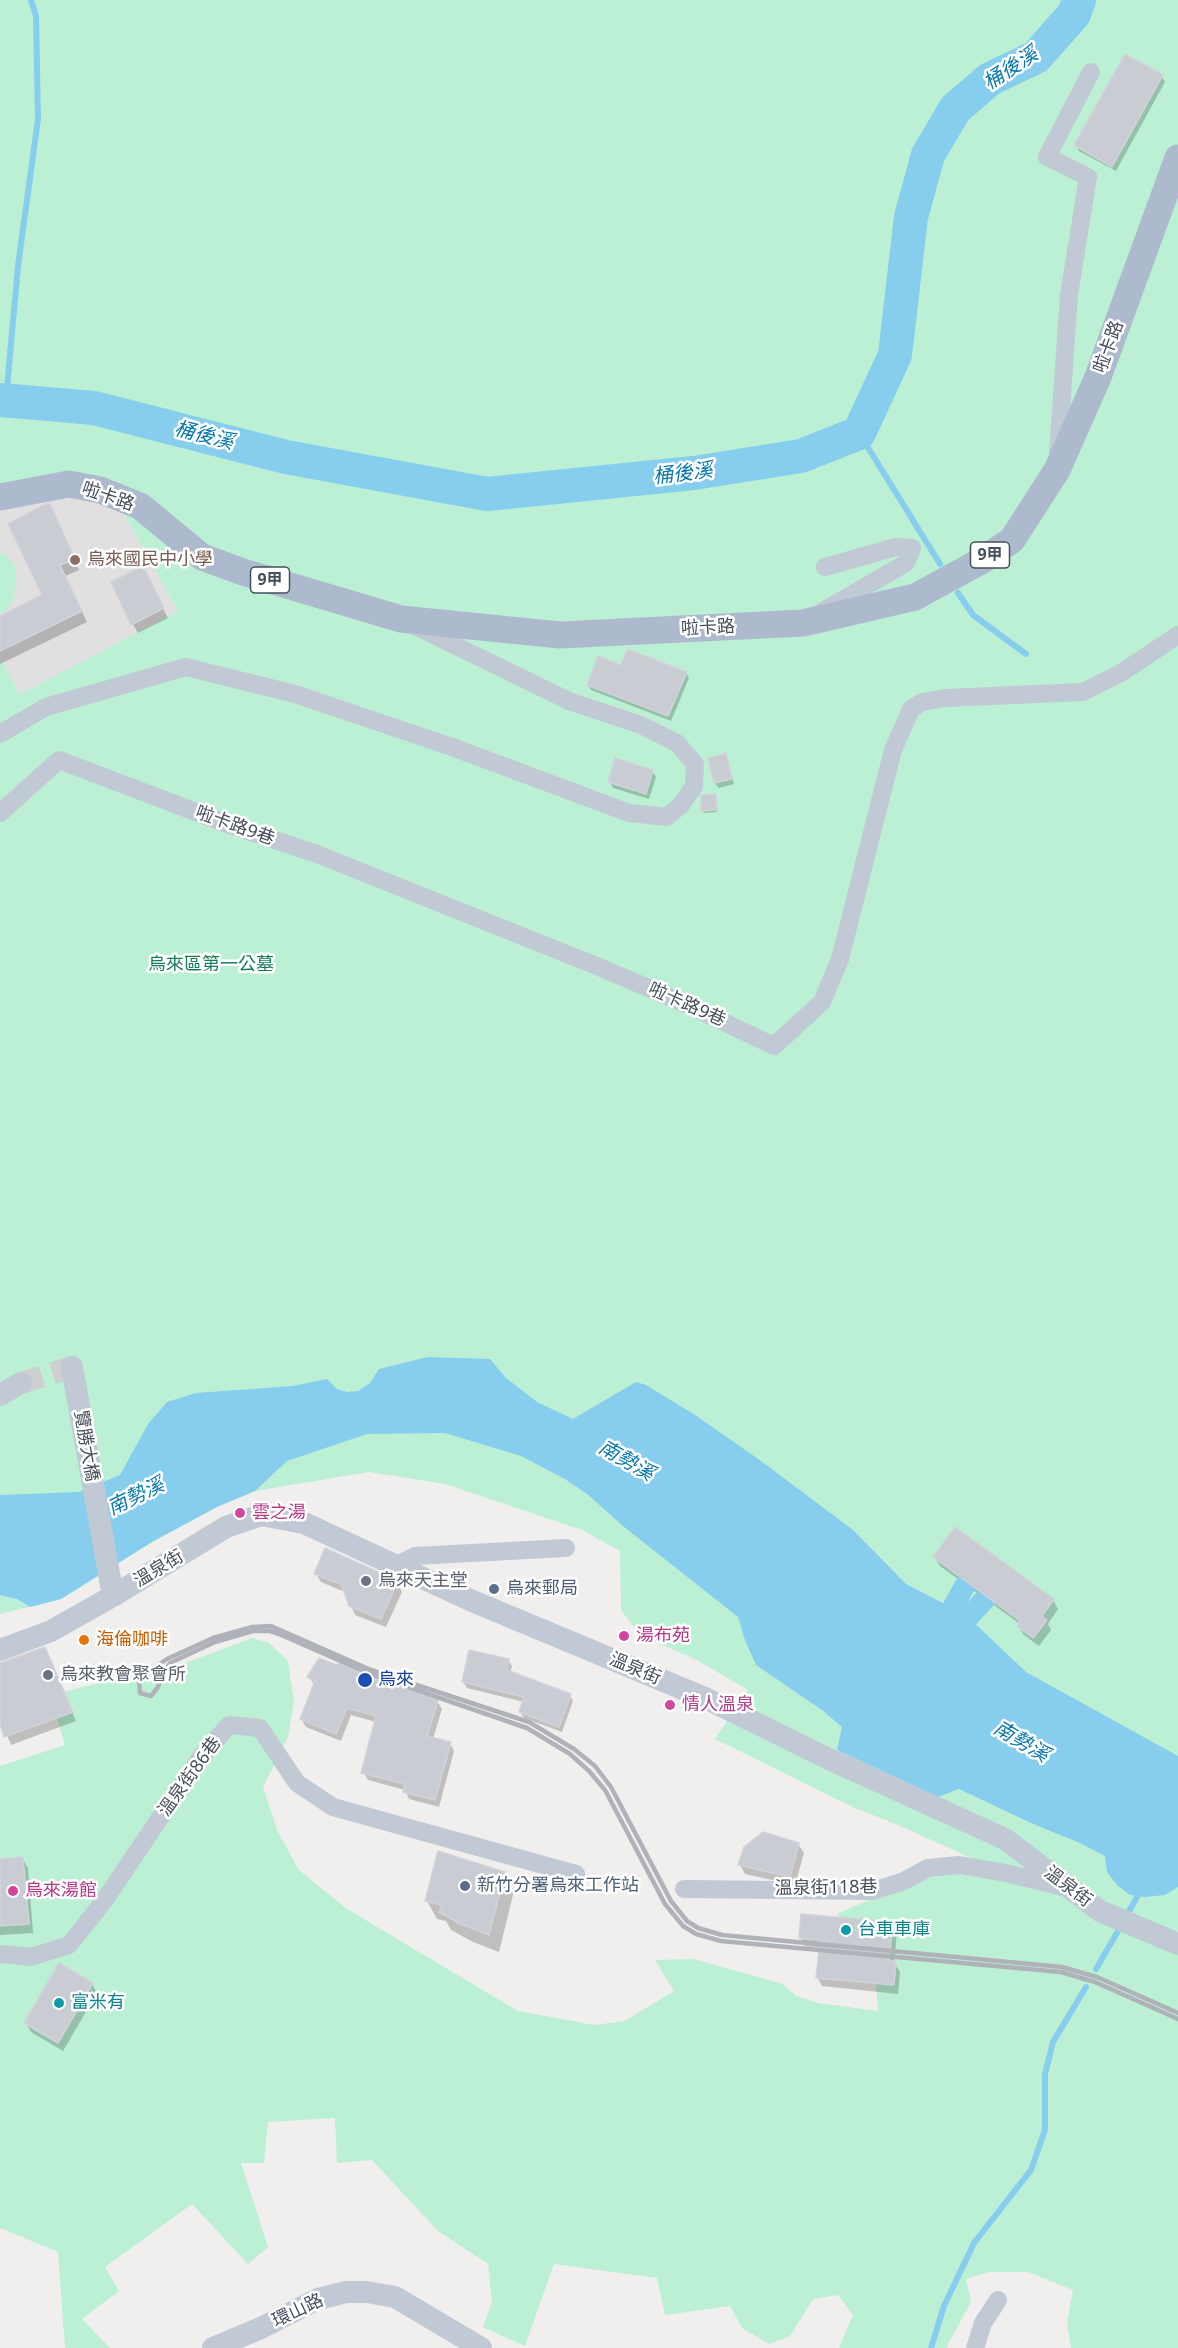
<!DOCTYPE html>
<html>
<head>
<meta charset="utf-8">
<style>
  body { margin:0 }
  canvas { display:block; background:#f1eeee }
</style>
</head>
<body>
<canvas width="1178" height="2348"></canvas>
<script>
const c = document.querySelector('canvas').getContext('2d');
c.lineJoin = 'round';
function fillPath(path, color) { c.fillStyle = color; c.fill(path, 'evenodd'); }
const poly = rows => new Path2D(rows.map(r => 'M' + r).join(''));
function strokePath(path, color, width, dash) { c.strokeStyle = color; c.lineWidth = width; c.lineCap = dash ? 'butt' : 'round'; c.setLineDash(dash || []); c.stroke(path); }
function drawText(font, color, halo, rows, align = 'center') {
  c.font = font + ' "Noto Sans","Noto Sans TC",sans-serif'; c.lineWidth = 5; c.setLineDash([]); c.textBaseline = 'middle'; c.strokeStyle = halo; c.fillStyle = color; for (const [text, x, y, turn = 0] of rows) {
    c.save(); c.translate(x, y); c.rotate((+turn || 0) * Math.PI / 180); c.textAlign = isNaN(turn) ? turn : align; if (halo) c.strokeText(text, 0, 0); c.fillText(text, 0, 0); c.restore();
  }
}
fillPath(poly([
  [81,495,121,509,178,611,20,694,3,662,0,663,0,503]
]), '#e2dfe0');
fillPath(poly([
  [0,0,1178,0,1178,2348,1071,2348,1067,2323,1073,2290,1028,2272,989,2272,966,2279,971,2302,946,2348,839,2348,853,2315,838,2295,813,2299,790,2336,769,2344,742,2328,730,2306,665,2315,657,2278,554,2264,525,2346,483,2327,492,2302,488,2264,438,2231,372,2160,337,2163,335,2118,268,2122,264,2163,241,2163,268,2247,248,2264,192,2204,105,2267,119,2291,82,2319,110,2348,65,2348,58,2252,0,2228,0,1766,65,1745,50,1695,191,1661,252,1638,269,1643,288,1661,294,1701,288,1737,263,1787,278,1832,299,1870,347,1909,518,2011,594,2025,625,2021,674,1991,655,1960,694,1959,783,1984,796,1996,818,2003,878,2011,876,1983,857,1943,837,1914,906,1884,938,1874,1000,1871,898,1825,855,1808,715,1739,748,1690,697,1660,640,1635,621,1610,620,1551,582,1530,445,1484,369,1472,255,1491,217,1507,152,1542,61,1599,0,1614,0,663,3,662,20,694,178,611,121,509,81,495,0,503],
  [0,552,10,559,16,569,14,598,8,609,0,613]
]), '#bbf0d5');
fillPath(poly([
  [428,1357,490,1359,506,1378,537,1402,573,1419,636,1382,646,1385,695,1415,761,1461,853,1530,906,1584,966,1615,1026,1672,1178,1756,1178,1887,1165,1895,1145,1897,1130,1895,1118,1886,1107,1872,1105,1856,1080,1843,1031,1823,959,1789,938,1797,837,1750,842,1727,822,1710,756,1665,745,1640,738,1617,623,1526,587,1494,565,1479,521,1456,445,1433,367,1434,287,1461,255,1491,217,1507,152,1542,61,1599,30,1607,17,1599,0,1595,0,1495,79,1492,120,1475,148,1424,167,1402,196,1393,293,1386,327,1379,337,1389,347,1392,358,1391,370,1383,379,1369]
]), '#87cdee');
fillPath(poly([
  [1162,77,1165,82,1116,171,1079,151,1076,145],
  [55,516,79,570,65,576,87,622,0,664,0,617,44,596],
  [147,577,168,618,138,633,133,624],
  [622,667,686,673,689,678,671,721,591,690,588,685],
  [725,755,734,784,719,788,715,783],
  [652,771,656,777,649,799,613,788,610,782],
  [715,796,717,812,704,813,703,810],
  [955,1529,1053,1600,1058,1609,1048,1624,1051,1630,1039,1646,1024,1635,1018,1626,1020,1624,940,1566,935,1557],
  [316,1574,397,1583,402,1592,386,1627,355,1615,345,1592,321,1582],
  [45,1649,76,1721,11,1745,0,1719,0,1664],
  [508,1660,512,1666,510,1673,570,1695,573,1701,562,1732,524,1718,520,1712,524,1702,467,1688,463,1682],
  [309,1677,369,1679,437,1701,442,1709,433,1739,450,1743,454,1751,439,1807,409,1799,405,1790,368,1780,363,1772,376,1722,351,1715,341,1741,306,1727,301,1719,315,1686],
  [798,1844,804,1853,795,1885,745,1874,740,1865],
  [23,1859,28,1868,33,1933,0,1935,0,1861],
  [504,1873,514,1891,499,1952,473,1942,451,1930,446,1921,437,1919,427,1901],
  [892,1924,897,1933,894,1963,900,1972,898,1994,822,1986,817,1977,821,1948,805,1946,800,1937],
  [92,1984,97,1993,63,2051,31,2032,26,2023]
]), '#0003');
strokePath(poly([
  [6,399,18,266,38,119,36,16,31,0],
  [859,433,940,564],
  [958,593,973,615,1026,654],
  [1128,1913,1141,1890],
  [1096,1969,1118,1931],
  [931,2348,944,2306,974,2243,1031,2170,1045,2130,1045,2074,1053,2042,1086,1987]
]), '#87cdee', 6);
strokePath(poly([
  [939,1632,977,1564],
  [950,1637,1000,1583]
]), '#87cdee', 21);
strokePath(poly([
  [0,400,94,408,286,457,487,494,694,473,801,456,859,433,895,355,911,217,928,155,955,109,990,79,1036,57,1074,14,1079,0]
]), '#87cdee', 34);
const building = poly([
  [1125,54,1163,75,1112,167,1074,145,1125,54],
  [46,504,50,504,75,559,60,565,82,611,0,651,0,616,42,595,8,524,46,504],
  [143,566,164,608,131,625,111,582,143,566],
  [627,649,687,672,668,716,587,685,598,656,621,665,627,649],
  [726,753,732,779,714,783,708,758,726,753],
  [615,758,653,770,646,794,608,782,615,758],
  [716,794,717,810,701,811,701,795,716,794],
  [955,1527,1054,1599,1042,1616,1047,1620,1033,1638,1017,1626,1020,1621,933,1557,955,1527],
  [325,1548,398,1581,381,1619,349,1606,341,1584,314,1574,325,1548],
  [45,1647,73,1712,4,1737,0,1724,0,1663,45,1647],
  [469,1650,509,1659,507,1670,571,1694,559,1727,519,1712,524,1697,462,1682,469,1650],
  [319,1658,336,1665,339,1663,370,1677,438,1700,427,1736,451,1742,435,1800,403,1792,405,1784,361,1773,376,1716,347,1708,336,1734,300,1719,315,1681,307,1677,319,1658],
  [763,1832,799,1843,790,1877,738,1865,744,1847,763,1832],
  [438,1851,505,1872,489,1935,461,1924,439,1912,442,1905,425,1901,438,1851],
  [23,1857,29,1924,0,1926,0,1859,23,1857],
  [801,1914,893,1922,889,1961,896,1961,894,1985,816,1978,820,1940,799,1938,801,1914],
  [59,1963,93,1983,58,2043,24,2023,59,1963]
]);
fillPath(building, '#caccd4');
strokePath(building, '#d2d3da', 1.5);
strokePath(poly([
  [21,1383,72,1367]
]), '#cfced1', 22, [22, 11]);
strokePath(poly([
  [1058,453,1069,295,1088,177,1047,157,1091,72],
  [820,613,906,563,912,548,896,547,825,567],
  [0,734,46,707,186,667,295,694,452,747,629,813,667,817,681,805,694,786,695,764,677,743,641,725,569,701,413,625],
  [0,813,59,760,230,825,317,854,599,967,688,1005,774,1046,822,1002,840,959,893,750,911,709,922,702,945,698,1083,692,1121,673,1178,635],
  [395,1566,415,1556,566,1548],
  [684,1889,873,1891,904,1881,928,1868,959,1865,1006,1873,1067,1888],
  [0,1954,31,1957,69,1945,104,1901,201,1757,229,1725,260,1728,297,1783,333,1807,576,1874],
  [975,2348,983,2323,998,2300]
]), '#c1c9d4', 18);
strokePath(poly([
  [72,1367,113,1596],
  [0,1395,21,1383],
  [0,1650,51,1631,113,1596,226,1527,261,1515,304,1523,470,1600,707,1699,829,1759,1005,1839,1100,1911,1178,1944],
  [213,2348,261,2328,318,2299,346,2292,367,2292,395,2297,481,2348]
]), '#c1c9d4', 22);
strokePath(poly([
  [0,497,69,484,100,490,140,506,202,557,243,572,401,619,560,635,803,623,915,597,981,561,1012,540,1057,470,1098,377,1178,158]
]), '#adbace', 27);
strokePath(poly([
  [1178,2013,1097,1977,1062,1967,722,1935,698,1928,687,1921,671,1901,611,1787,595,1766,574,1749,529,1722,371,1670,271,1626,252,1627,213,1638,167,1659,142,1676,139,1681,140,1693,151,1696,158,1687,162,1675,170,1663,215,1642,253,1631,270,1631,279,1634,370,1674,527,1728,570,1754,589,1771,605,1790,665,1904,683,1926,696,1934,721,1941,1061,1972,1095,1982,1178,2019]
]), '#b0b2b9', 4.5);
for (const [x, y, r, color] of [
  [75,560,6,"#8d6e63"],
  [240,1513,6,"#d1479c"],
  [366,1581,6,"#6b7280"],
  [494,1589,6,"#5c6f8a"],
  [624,1636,6,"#d1479c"],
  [84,1640,6,"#e8710a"],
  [48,1675,6,"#6b7280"],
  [365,1680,8,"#1a4fb4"],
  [670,1705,6,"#d1479c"],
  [465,1886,6,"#5c6f8a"],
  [13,1891,6,"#d1479c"],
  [846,1930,6,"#0f9aa8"],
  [59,2003,6,"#0f9aa8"]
]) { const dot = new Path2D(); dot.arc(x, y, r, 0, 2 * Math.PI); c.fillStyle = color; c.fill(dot); strokePath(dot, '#fff', 2); }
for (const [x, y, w] of [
  [990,555,39],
  [270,580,39]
]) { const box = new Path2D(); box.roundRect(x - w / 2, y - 13, w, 26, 4.5); c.fillStyle = '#fff'; c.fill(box); strokePath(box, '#464f5c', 1.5); }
drawText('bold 16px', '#464f5c', null, [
  ["9甲",990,555],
  ["9甲",270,580]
]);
drawText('18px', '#464f5c', '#fff', [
  ["啦卡路",1109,347,-70],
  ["啦卡路",108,497,19],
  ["啦卡路",708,628,-3],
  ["啦卡路9巷",235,826,20],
  ["啦卡路9巷",687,1005,24],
  ["覽勝大橋",86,1446,80],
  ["溫泉街",159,1569,-31],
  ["溫泉街",635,1669,23],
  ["溫泉街86巷",190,1777,-54],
  ["溫泉街",1068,1887,37],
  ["溫泉街118巷",826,1888,-1],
  ["環山路",298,2311,-25]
]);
drawText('18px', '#785e54', '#fff', [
  ["烏來國民中小學",87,560]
], 'left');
drawText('18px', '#147f56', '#fff', [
  ["烏來區第一公墓",211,965]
]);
drawText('18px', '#b23c85', '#fff', [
  ["雲之湯",252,1513],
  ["湯布苑",636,1636],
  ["情人溫泉",682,1705],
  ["烏來湯館",25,1891]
], 'left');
drawText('18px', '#5b616d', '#fff', [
  ["烏來天主堂",378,1581],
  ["烏來教會聚會所",60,1675]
], 'left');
drawText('18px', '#4e5e75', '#fff', [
  ["烏來郵局",506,1589],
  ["新竹分署烏來工作站",477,1886]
], 'left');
drawText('18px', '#c56008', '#fff', [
  ["海倫咖啡",96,1640]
], 'left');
drawText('18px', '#164399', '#fff', [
  ["烏來",378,1680]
], 'left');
drawText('18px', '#0d838f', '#fff', [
  ["台車車庫",858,1930],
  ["富米有",71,2003]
], 'left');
drawText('italic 20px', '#0878ac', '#fff', [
  ["桶後溪",1011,69,-33],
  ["桶後溪",204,436,14],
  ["桶後溪",683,474,-7],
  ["南勢溪",626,1461,30],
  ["南勢溪",136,1497,-26],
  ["南勢溪",1021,1742,31]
]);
</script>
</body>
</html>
